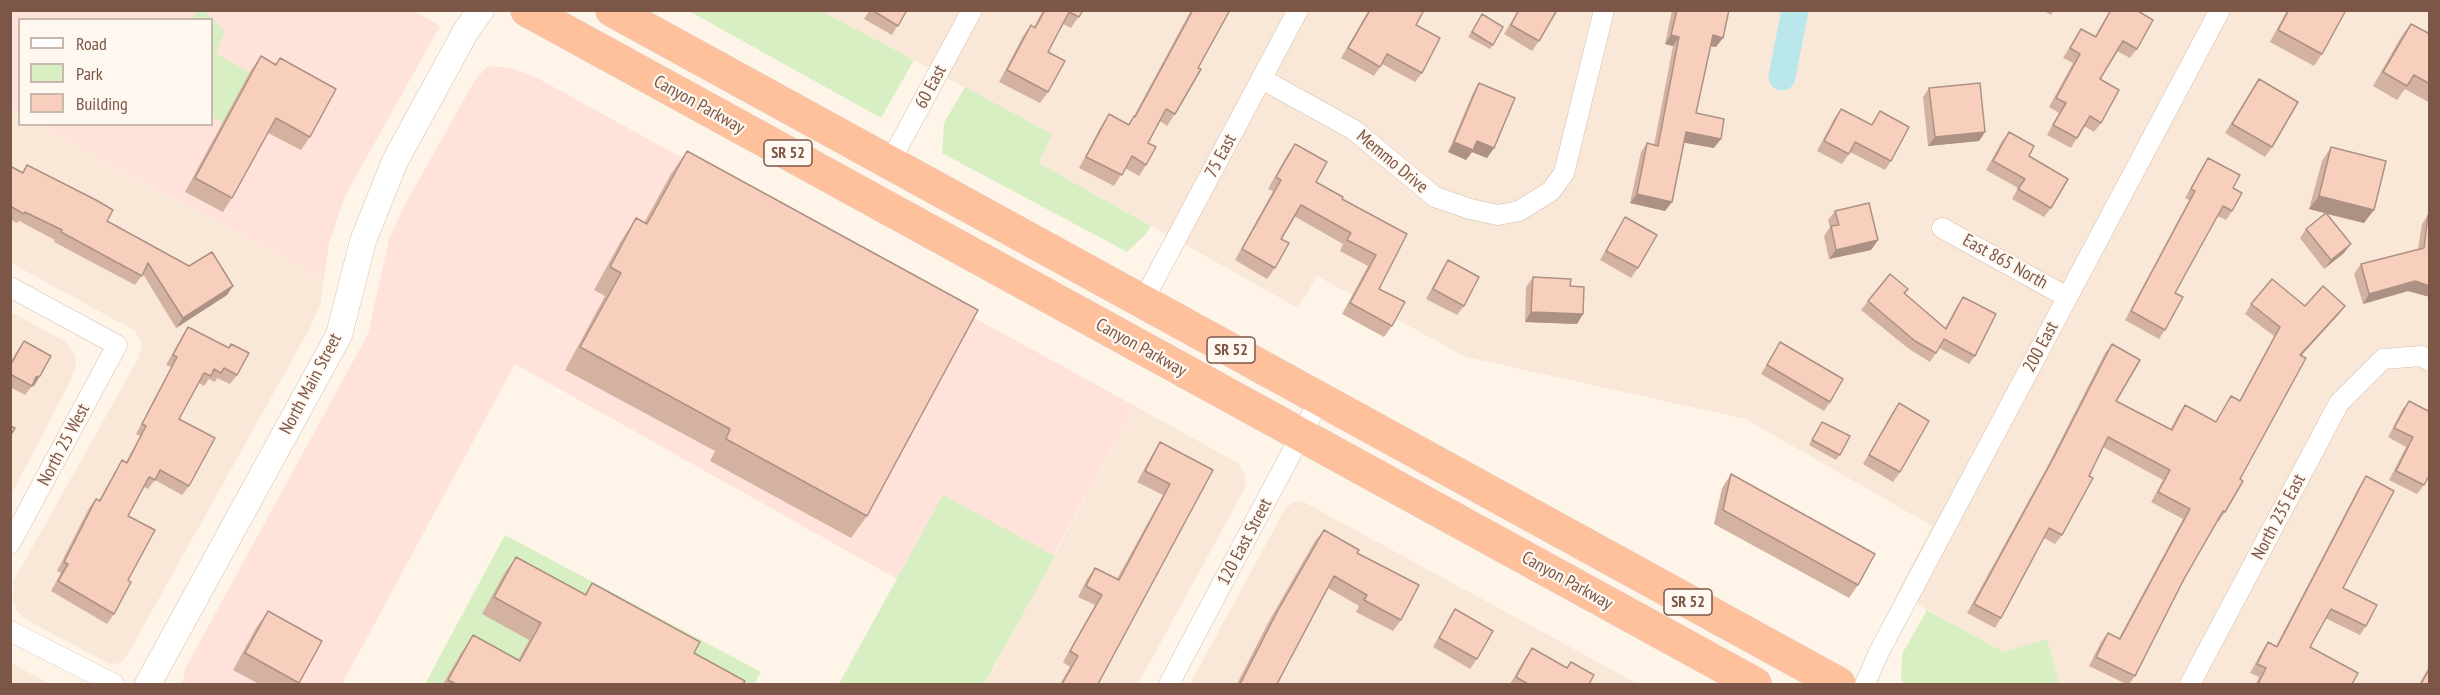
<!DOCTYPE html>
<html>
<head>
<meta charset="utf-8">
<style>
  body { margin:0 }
  #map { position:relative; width:2440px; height:695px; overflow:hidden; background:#fef4e8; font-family:"PT Sans Narrow",sans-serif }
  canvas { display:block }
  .frame { position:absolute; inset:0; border:12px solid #7c5748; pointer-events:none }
  .legend { position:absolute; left:18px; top:18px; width:195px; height:108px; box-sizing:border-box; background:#fff8f0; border:2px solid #cbb8ad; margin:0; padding:8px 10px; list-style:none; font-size:18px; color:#7c5748 }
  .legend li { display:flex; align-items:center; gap:12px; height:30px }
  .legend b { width:30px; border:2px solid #cbb8ad }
</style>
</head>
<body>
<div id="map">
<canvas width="2440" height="695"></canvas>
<div class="frame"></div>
<ul class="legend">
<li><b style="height:8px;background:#fff"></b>Road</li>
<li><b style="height:16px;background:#d8efc4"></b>Park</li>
<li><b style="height:16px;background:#f7cfbc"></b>Building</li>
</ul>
</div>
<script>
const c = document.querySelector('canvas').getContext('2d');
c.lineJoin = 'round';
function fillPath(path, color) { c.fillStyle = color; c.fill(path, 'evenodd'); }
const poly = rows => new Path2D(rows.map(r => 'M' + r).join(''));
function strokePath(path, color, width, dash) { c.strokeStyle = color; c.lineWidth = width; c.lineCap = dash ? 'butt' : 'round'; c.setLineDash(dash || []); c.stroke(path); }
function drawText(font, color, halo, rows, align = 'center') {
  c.font = font + ' "PT Sans Narrow",sans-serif'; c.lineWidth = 4.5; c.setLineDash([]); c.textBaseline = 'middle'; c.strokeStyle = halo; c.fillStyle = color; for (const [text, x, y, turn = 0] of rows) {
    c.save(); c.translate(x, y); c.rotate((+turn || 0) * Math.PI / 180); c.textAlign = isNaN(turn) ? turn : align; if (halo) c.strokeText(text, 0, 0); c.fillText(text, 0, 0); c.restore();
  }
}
fillPath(poly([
  [821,11,2429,11,2429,684,2062,684,1897,593,1932,526,1745,419,1466,357,1317,276,1298,308,1039,163,1052,134],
  [10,109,19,114,20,124,38,125,324,279,320,305,311,326,128,654,121,663,110,664,25,619,16,609,13,598,14,580,138,359,142,344,135,331,11,263],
  [11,312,66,342,75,355,76,364,70,382,11,495],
  [1135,406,1238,463,1245,474,1245,488,1138,684,985,684],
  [1302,501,1638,684,1190,684,1285,509,1293,502],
  [11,663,50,684,11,684]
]), '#f9e8d8');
fillPath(poly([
  [413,10,440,26,345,196,329,243,324,279,38,125,212,124,212,20,20,20,19,114,11,109,10,11],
  [488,66,511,68,537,78,1135,406,983,684,839,684,897,579,515,364,342,684,182,684,186,667,368,334,389,239,403,208,475,80]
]), '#ffe3db');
fillPath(poly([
  [196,11,205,11,225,32,216,53,250,73,223,123,212,117,212,20,191,20],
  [689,11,821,11,914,60,881,118],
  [965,87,1052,134,1039,163,1151,226,1145,235,1127,252,942,153,944,123],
  [943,495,1055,556,984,684,839,684],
  [505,535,761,672,754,684,708,684,529,640,508,679,461,653,443,684,425,684],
  [1927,610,2004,652,2047,639,2059,683,2062,684,1908,684,1901,681,1902,654]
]), '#d8efc4');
strokePath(poly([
  [1782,77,1795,10]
]), '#b9e7eb', 27);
const minor = poly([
  [1262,79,1354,130,1435,197,1470,209,1498,215,1519,211,1551,191,1564,173,1604,10],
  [890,162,972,10],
  [1942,228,2067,297],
  [10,287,117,345,10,544],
  [1143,301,1298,10],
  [10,631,114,684],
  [1169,684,1320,399],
  [1865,684,1879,652,2220,10],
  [2190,684,2339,403,2383,359,2421,356,2430,361]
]);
const tertiary = poly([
  [148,684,339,335,363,241,395,161,466,31,481,10]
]);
const trunk = poly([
  [527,10,1755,684],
  [612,10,1839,684]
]);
strokePath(minor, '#d5bdae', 21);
strokePath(tertiary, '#d5bdae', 27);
strokePath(trunk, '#ddd3cf', 34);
strokePath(minor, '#fff', 20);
strokePath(tertiary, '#fff', 26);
strokePath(trunk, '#ffc09c', 33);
fillPath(poly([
  [870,10,907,10,892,35,864,19],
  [1043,10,1083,10,1071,28,1063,24,1048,52,1048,92,1040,103,999,82,1023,36,1031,25,1034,27],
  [1191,10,1230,10,1198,68,1175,114,1167,126,1160,121,1148,143,1146,165,1139,176,1125,168,1114,186,1079,168,1101,126,1109,114,1128,124,1134,116],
  [1369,10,1424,10,1416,25,1422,73,1415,82,1382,64,1374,76,1341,58],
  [1518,10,1557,10,1539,41,1532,51,1504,34],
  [1672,10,1729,10,1716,47,1710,46,1696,113,1714,148,1684,142,1672,202,1665,211,1630,203,1641,152,1647,143,1654,145,1673,46,1665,44],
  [2042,10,2054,10,2051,15],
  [2110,10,2136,10,2137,49,2130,58,2117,51,2100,79,2101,123,2094,132,2084,126,2071,148,2047,135,2059,113,2049,107,2073,63,2063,58,2081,29,2095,36],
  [2287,10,2346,10,2322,54,2314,66,2270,42],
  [1482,14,1493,45,1490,49,1468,37],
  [2411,24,2430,34,2430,103,2405,89,2397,100,2373,86,2401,37],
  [261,56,275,64,280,58,310,137,301,150,268,133,232,198,223,212,185,192,251,70],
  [2259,79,2272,147,2265,157,2225,133],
  [1479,83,1494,148,1487,158,1472,152,1466,160,1448,152,1473,93],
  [1929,88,1985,132,1979,141,1928,146,1923,97],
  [1841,109,1871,125,1880,111,1891,161,1885,170,1850,152,1842,164,1817,151,1834,119],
  [2009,132,2029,156,2051,208,2044,217,2012,199,2018,188,1986,170,2002,141],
  [1295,144,1316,182,1342,199,1407,234,1379,289,1392,326,1384,337,1342,314,1368,266,1340,251,1343,244,1294,216,1281,239,1275,268,1267,279,1235,260,1273,191,1268,189,1287,155],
  [2331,147,2364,223,2326,214,2344,253,2324,269,2300,238,2306,229,2325,213,2309,209,2322,161],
  [687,151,867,516,851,538,710,461,715,451,565,370,605,296,594,290,621,241,636,218,644,223,671,174],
  [2208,158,2233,188,2232,211,2226,220,2217,216,2175,293,2165,330,2159,339,2125,320,2189,200,2185,198,2202,167],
  [27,165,107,221,227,295,176,328,143,274,135,285,54,242,55,240,19,221,17,223,10,219,10,166,22,172],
  [1835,211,1878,240,1871,250,1829,259,1824,236,1830,227,1828,220],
  [2428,215,2430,297,2408,291,2363,304,2354,274,2361,264,2418,249,2422,224],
  [1625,217,1638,268,1631,278,1600,260,1619,227],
  [1448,260,1464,306,1457,315,1426,299,1442,269],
  [1533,277,1570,286,1583,314,1577,324,1525,322,1526,287],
  [1908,289,1905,294,1945,328,1957,306,1963,297,1975,356,1969,364,1939,348,1930,362,1909,349,1861,310,1868,301],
  [2251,304,2345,306,2338,315,2301,356,2240,479,2225,512,2219,521,2218,521,2184,579,2135,676,2129,684,2126,684,2089,666,2101,642,2108,633,2119,638,2183,519,2151,502,2163,480,2103,447,2089,476,2062,535,2055,544,2044,538,2001,618,1995,628,1967,613,2047,467,2105,353,2112,344,2116,401,2170,430,2178,415,2185,405,2216,422,2231,396,2239,401,2274,336,2245,314],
  [188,327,237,375,230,384,217,378,215,382,209,379,204,386,199,383,179,419,189,486,182,495,155,480,148,489,144,487,128,516,128,580,114,614,107,624,51,591,61,573,57,571,89,508,96,499,99,500,116,470,122,460,126,462,140,436,136,434,171,367,166,365,182,336],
  [24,341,40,376,25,395,10,387,10,363,17,351],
  [1780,342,1830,402,1824,411,1761,374],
  [2409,401,2424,485,2417,494,2389,480,2406,447,2388,437,2402,410],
  [1899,403,1900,472,1893,482,1863,464,1892,413],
  [1822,422,1840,455,1836,460,1809,445],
  [1160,442,1213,470,1098,684,1060,684,1070,667,1063,662,1095,605,1078,597,1087,579,1095,568,1117,579,1163,495,1137,482,1153,453],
  [1731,474,1858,585,1849,598,1714,524,1722,488],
  [2366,476,2343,588,2366,626,2360,635,2325,618,2310,647,2352,684,2256,684,2259,677,2250,673,2262,651,2268,642,2276,646,2360,485],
  [1324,530,1357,553,1401,620,1393,631,1356,612,1359,606,1328,588,1277,684,1237,684,1268,623,1315,541],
  [516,557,584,595,592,583,694,653,743,684,443,684,461,653,473,635,518,660,529,640,482,614,504,574],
  [1455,609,1477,659,1470,669,1433,647,1449,619],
  [268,611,322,641,297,684,259,684,233,670,256,628],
  [1532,648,1589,684,1510,684,1525,658],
  [2430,665,2430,684,2419,684]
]), '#d4b2a2');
fillPath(poly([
  [1671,35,1679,37,1673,46,1665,44],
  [1713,35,1723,38,1716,47,1706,45],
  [1686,132,1721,139,1714,148,1680,142],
  [1985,132,1979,141,1928,146,1935,137],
  [1477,141,1494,148,1487,158,1472,152,1466,160,1448,152,1454,142],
  [1637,194,1672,202,1665,211,1630,203],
  [2319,196,2374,210,2364,223,2309,209],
  [1878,240,1871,250,1829,259,1836,250],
  [2351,244,2344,253,2324,269,2331,260],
  [2415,281,2430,286,2430,297,2408,291,2363,304,2369,294],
  [233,286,227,295,176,328,183,318],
  [2345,306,2338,315,2293,364,2300,355],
  [1531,312,1583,314,1577,324,1525,322],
  [40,376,34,386,32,386,36,377]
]), '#ad9184');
const building = poly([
  [872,10,907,10,898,26,872,10],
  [1045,10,1083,10,1079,17,1069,12,1048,52,1065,61,1048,92,1007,70,1031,25,1035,28,1045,10],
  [1193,10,1230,10,1198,68,1201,69,1175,114,1166,109,1148,143,1156,147,1146,165,1132,156,1122,175,1086,157,1109,114,1129,125,1134,116,1135,117,1193,10],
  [1370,10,1424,10,1416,25,1440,38,1422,73,1387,54,1380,67,1348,48,1370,10],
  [1519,10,1557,10,1539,41,1511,25,1519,10],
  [1677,10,1729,10,1723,38,1713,35,1696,113,1724,119,1721,139,1686,132,1672,202,1637,194,1647,143,1658,146,1679,37,1671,35,1677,10],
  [2111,10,2136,10,2153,20,2137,49,2123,41,2100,79,2119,90,2101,123,2090,116,2077,138,2053,125,2066,103,2056,98,2080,54,2070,48,2081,29,2096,37,2111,10],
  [2289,10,2346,10,2322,54,2278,30,2289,10],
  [1482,14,1503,27,1493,45,1472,32,1482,14],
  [2411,24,2430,34,2430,84,2414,75,2407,86,2383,72,2411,24],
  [261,56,276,65,280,58,336,89,310,137,276,118,232,198,195,178,261,56],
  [2259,79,2298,102,2272,147,2232,124,2259,79],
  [1479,83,1515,98,1494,148,1477,141,1473,150,1454,142,1479,83],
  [1980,83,1985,132,1935,137,1929,88,1980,83],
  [1841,109,1872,125,1880,111,1909,127,1891,161,1855,142,1849,154,1824,141,1841,109],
  [2009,132,2034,146,2029,156,2068,179,2051,208,2018,189,2025,179,1993,161,2009,132],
  [1295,144,1327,162,1316,182,1343,197,1342,199,1407,234,1379,289,1405,302,1392,326,1350,303,1376,255,1347,240,1351,233,1301,205,1281,239,1289,243,1275,268,1242,249,1281,180,1276,177,1295,144],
  [2331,147,2386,161,2374,210,2319,196,2331,147],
  [687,151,978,310,867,516,726,439,730,429,580,347,621,273,610,267,636,218,647,224,687,151],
  [2208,158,2240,175,2233,188,2242,193,2232,211,2223,206,2175,293,2183,297,2165,330,2131,311,2195,191,2191,189,2208,158],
  [27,165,96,200,113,210,107,221,189,266,212,252,233,286,183,318,148,263,142,276,61,232,62,230,25,212,24,214,10,206,10,166,23,173,27,165],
  [1869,203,1878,240,1836,250,1831,226,1839,225,1835,211,1869,203],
  [2326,213,2351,244,2331,260,2306,229,2326,213],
  [2428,215,2430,215,2430,286,2415,281,2369,294,2361,264,2424,248,2428,215],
  [1625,217,1657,235,1638,268,1606,251,1625,217],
  [1448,260,1479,277,1464,306,1433,289,1448,260],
  [1890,274,1908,289,1904,293,1946,329,1963,297,1996,314,1975,356,1944,339,1936,353,1915,341,1868,301,1890,274],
  [1533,277,1571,279,1570,286,1584,287,1583,314,1531,312,1533,277],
  [2272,279,2305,306,2323,286,2345,306,2300,355,2306,358,2240,479,2243,481,2225,512,2223,511,2184,579,2135,676,2096,657,2108,633,2120,639,2190,509,2158,492,2170,470,2108,437,2089,476,2093,478,2062,535,2049,528,2001,618,1974,604,2054,457,2112,344,2140,360,2116,401,2172,430,2185,405,2216,422,2231,396,2240,401,2280,327,2251,304,2272,279],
  [188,327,229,348,231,344,249,353,237,375,224,368,221,373,214,369,211,376,204,373,179,419,215,438,189,486,160,470,155,480,149,477,128,516,155,530,128,580,131,582,114,614,58,581,68,564,64,562,96,499,100,501,122,460,127,463,146,426,142,424,177,357,173,355,188,327],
  [24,341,51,356,40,376,36,377,32,386,10,374,10,366,24,341],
  [1780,342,1843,379,1830,402,1767,365,1780,342],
  [2409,401,2430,412,2430,474,2424,485,2396,471,2413,437,2394,428,2409,401],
  [1899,403,1929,421,1900,472,1869,455,1899,403],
  [1822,422,1850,436,1840,455,1812,440,1822,422],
  [10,426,15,428,10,436,10,426],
  [1160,442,1213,470,1098,684,1062,684,1078,656,1070,651,1102,595,1086,586,1095,568,1119,580,1170,484,1145,471,1160,442],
  [1731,474,1875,554,1858,585,1723,510,1731,474],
  [2366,476,2394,491,2343,588,2377,605,2366,626,2331,609,2310,647,2358,673,2352,684,2258,684,2266,668,2257,664,2268,642,2277,647,2366,476],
  [1324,530,1359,550,1357,553,1419,585,1401,620,1364,600,1367,595,1334,576,1277,684,1240,684,1277,612,1324,530],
  [516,557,586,595,592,583,700,642,694,653,745,681,743,684,456,684,448,680,473,635,520,661,541,623,494,597,516,557],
  [1455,609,1493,631,1477,659,1439,638,1455,609],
  [268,611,322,641,299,683,245,653,268,611],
  [1532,648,1567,668,1571,662,1594,675,1589,684,1528,684,1516,677,1532,648],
  [2430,668,2430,684,2421,684,2430,668]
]);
fillPath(building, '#f7cfbc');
strokePath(building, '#ad9184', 1.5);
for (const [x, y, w] of [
  [788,153,48],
  [1231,350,48],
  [1688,602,48]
]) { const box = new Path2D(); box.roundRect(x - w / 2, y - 13, w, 26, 4.5); c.fillStyle = '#fff8f0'; c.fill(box); strokePath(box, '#7c5748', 1.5); }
drawText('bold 16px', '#7c5748', null, [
  ["SR 52",788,153],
  ["SR 52",1231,350],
  ["SR 52",1688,602]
]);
drawText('18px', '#7c5748', '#fff8f0', [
  ["60 East",931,87,-62],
  ["Canyon Parkway",699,105,29],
  ["75 East",1221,156,-62],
  ["Memmo Drive",1392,162,40],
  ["East 865 North",2005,262,29],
  ["200 East",2041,347,-62],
  ["Canyon Parkway",1141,348,29],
  ["North Main Street",311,384,-62],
  ["North 25 West",64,445,-62],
  ["North 235 East",2279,517,-62],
  ["120 East Street",1245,542,-62],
  ["Canyon Parkway",1567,581,29]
]);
</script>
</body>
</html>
